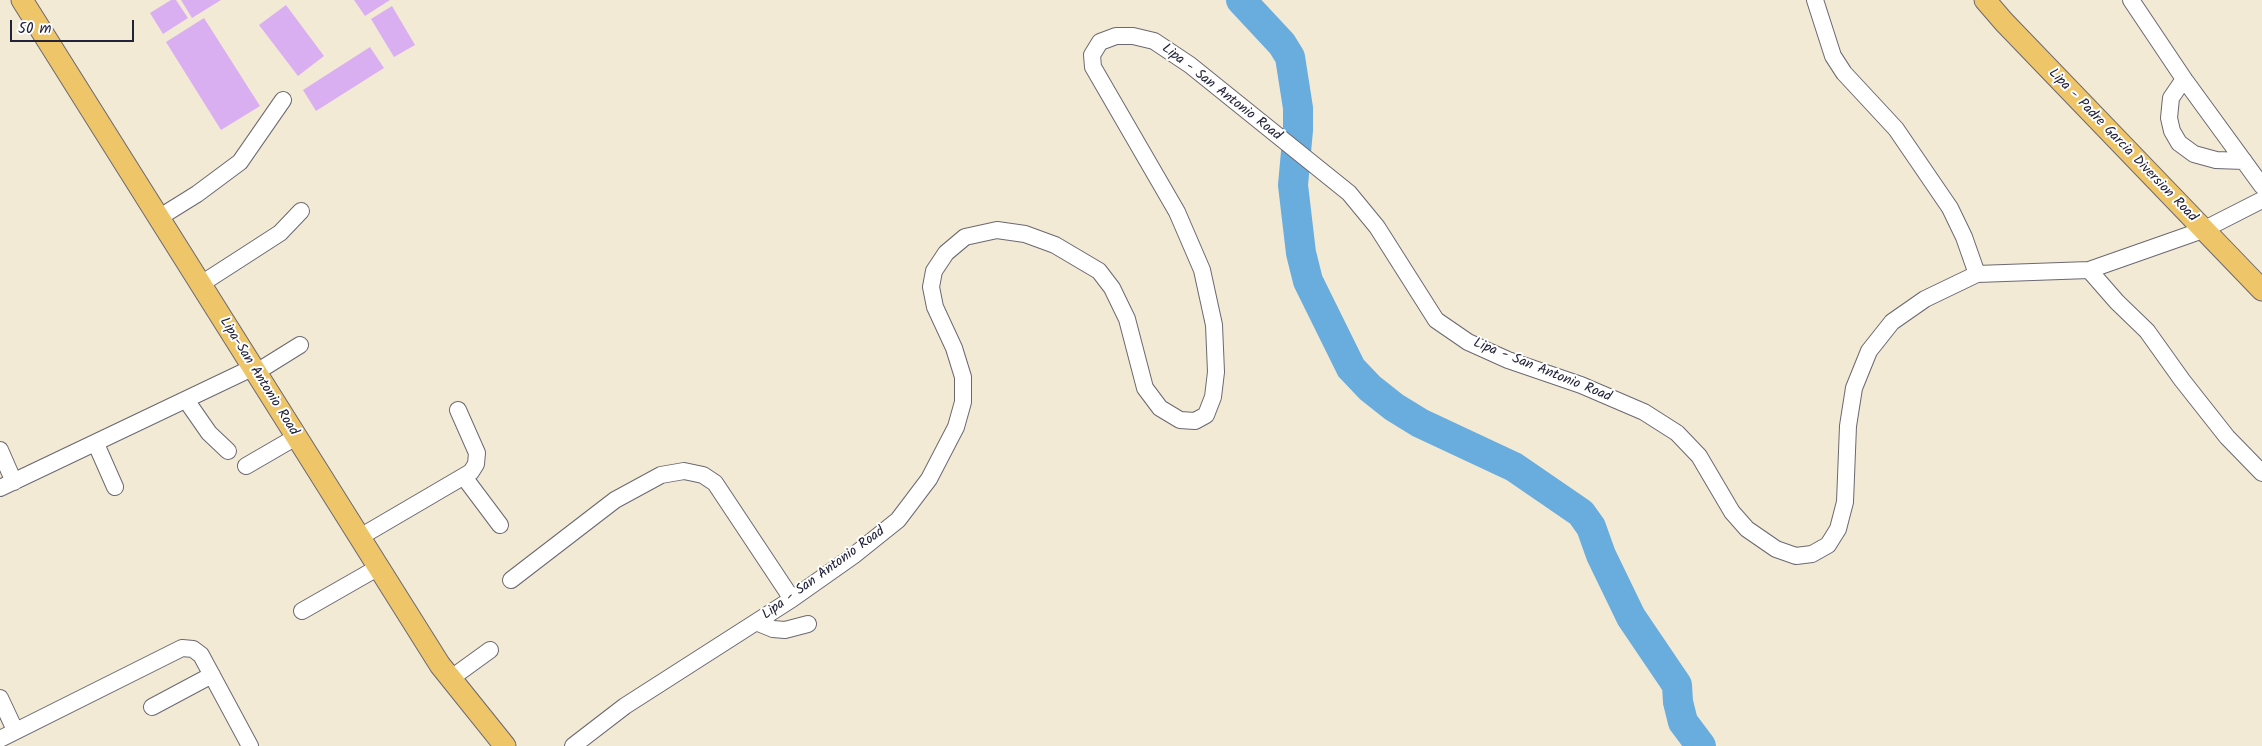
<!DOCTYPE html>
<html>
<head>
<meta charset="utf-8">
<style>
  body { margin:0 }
  #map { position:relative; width:2262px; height:746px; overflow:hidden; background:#f3ead5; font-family:Kalam,sans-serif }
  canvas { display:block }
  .scale { position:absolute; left:10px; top:20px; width:124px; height:22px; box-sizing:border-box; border:2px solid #22223b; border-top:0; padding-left:6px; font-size:15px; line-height:18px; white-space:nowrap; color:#22223b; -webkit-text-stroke:4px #fff; paint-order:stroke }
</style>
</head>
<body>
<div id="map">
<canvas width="2262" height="746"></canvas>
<div class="scale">50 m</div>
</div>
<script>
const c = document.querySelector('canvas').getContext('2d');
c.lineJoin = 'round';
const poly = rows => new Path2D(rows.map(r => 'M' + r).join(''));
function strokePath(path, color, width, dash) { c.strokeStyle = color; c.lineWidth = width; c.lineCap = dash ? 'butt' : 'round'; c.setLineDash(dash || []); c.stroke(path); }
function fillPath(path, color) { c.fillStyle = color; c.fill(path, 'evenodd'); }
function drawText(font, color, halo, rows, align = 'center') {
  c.font = font + ' Kalam,sans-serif'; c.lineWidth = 4; c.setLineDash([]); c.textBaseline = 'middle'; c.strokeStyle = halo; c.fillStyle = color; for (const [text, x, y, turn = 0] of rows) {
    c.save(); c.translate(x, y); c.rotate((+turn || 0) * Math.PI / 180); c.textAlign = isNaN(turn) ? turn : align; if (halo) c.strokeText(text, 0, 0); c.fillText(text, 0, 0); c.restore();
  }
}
strokePath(poly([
  [1241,0,1282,44,1290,57,1298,108,1298,130,1293,185,1301,253,1308,281,1351,368,1370,388,1394,407,1420,423,1514,467,1581,513,1591,527,1601,555,1631,617,1677,685,1678,702,1683,722,1701,746]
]), '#69acde', 30);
fillPath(poly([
  [171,0,176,0,188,18,163,34,150,13],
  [181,0,221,0,192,18],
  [354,0,390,0,365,16],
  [286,5,324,56,298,76,259,25],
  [392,6,415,45,394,57,371,19],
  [204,18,260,106,221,130,166,42],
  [370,47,384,68,316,111,303,90]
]), '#d9aff2');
const minor = poly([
  [1815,0,1833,56,1844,73,1896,129,1950,208,1964,237,1977,274],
  [2131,0,2184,79,2262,186],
  [2184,79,2171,98,2169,118,2172,131,2179,143,2194,154,2216,160,2244,161],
  [160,217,197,194,240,162,283,100],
  [2089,270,2117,302,2147,331,2182,380,2227,437,2262,473],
  [201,284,280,233,301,211],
  [255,373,300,345],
  [186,400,209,433,228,451],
  [96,444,115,487],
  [0,450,14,482],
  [246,466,296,437],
  [464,477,500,525],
  [0,488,252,368],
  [360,537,471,472,476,464,477,453,458,410],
  [511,580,615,500,661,475,684,471,703,475,715,483,792,599],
  [302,611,379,567],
  [756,622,773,629,785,630,808,624],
  [450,679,490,650],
  [0,698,15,730],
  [152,707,212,675],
  [0,739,182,648,193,649,201,655,250,746],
  [573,746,625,706,792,599,853,556,898,520,929,479,956,427,963,402,963,377,954,348,935,307,931,287,934,271,946,253,965,237,997,230,1025,234,1055,245,1099,271,1112,288,1127,319,1145,388,1160,408,1180,420,1195,421,1206,415,1213,397,1216,372,1214,325,1202,270,1177,212,1093,67,1092,55,1100,42,1116,36,1133,36,1154,41,1190,65,1349,193,1377,227,1436,320,1468,342,1508,360,1581,385,1644,412,1677,433,1699,456,1732,512,1747,529,1776,549,1796,556,1812,554,1828,545,1838,529,1845,502,1848,426,1854,388,1869,351,1892,322,1925,299,1977,274,2089,270,2203,230,2262,200]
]);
const major = poly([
  [22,0,440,665,505,746],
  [1985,0,2004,22,2262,290]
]);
strokePath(minor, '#6b6871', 18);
strokePath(major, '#6b6871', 23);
strokePath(minor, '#fff', 16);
strokePath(major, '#eec569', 21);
drawText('14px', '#22223b', '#fff', [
  ["Lipa - San Antonio Road",1221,93,38],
  ["Lipa - Padre Garcia Diversion Road",2122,146,46],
  ["Lipa - San Antonio Road",1542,371,22],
  ["Lipa-San Antonio Road",258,377,58],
  ["Lipa - San Antonio Road",824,574,-36]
]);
</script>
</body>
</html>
